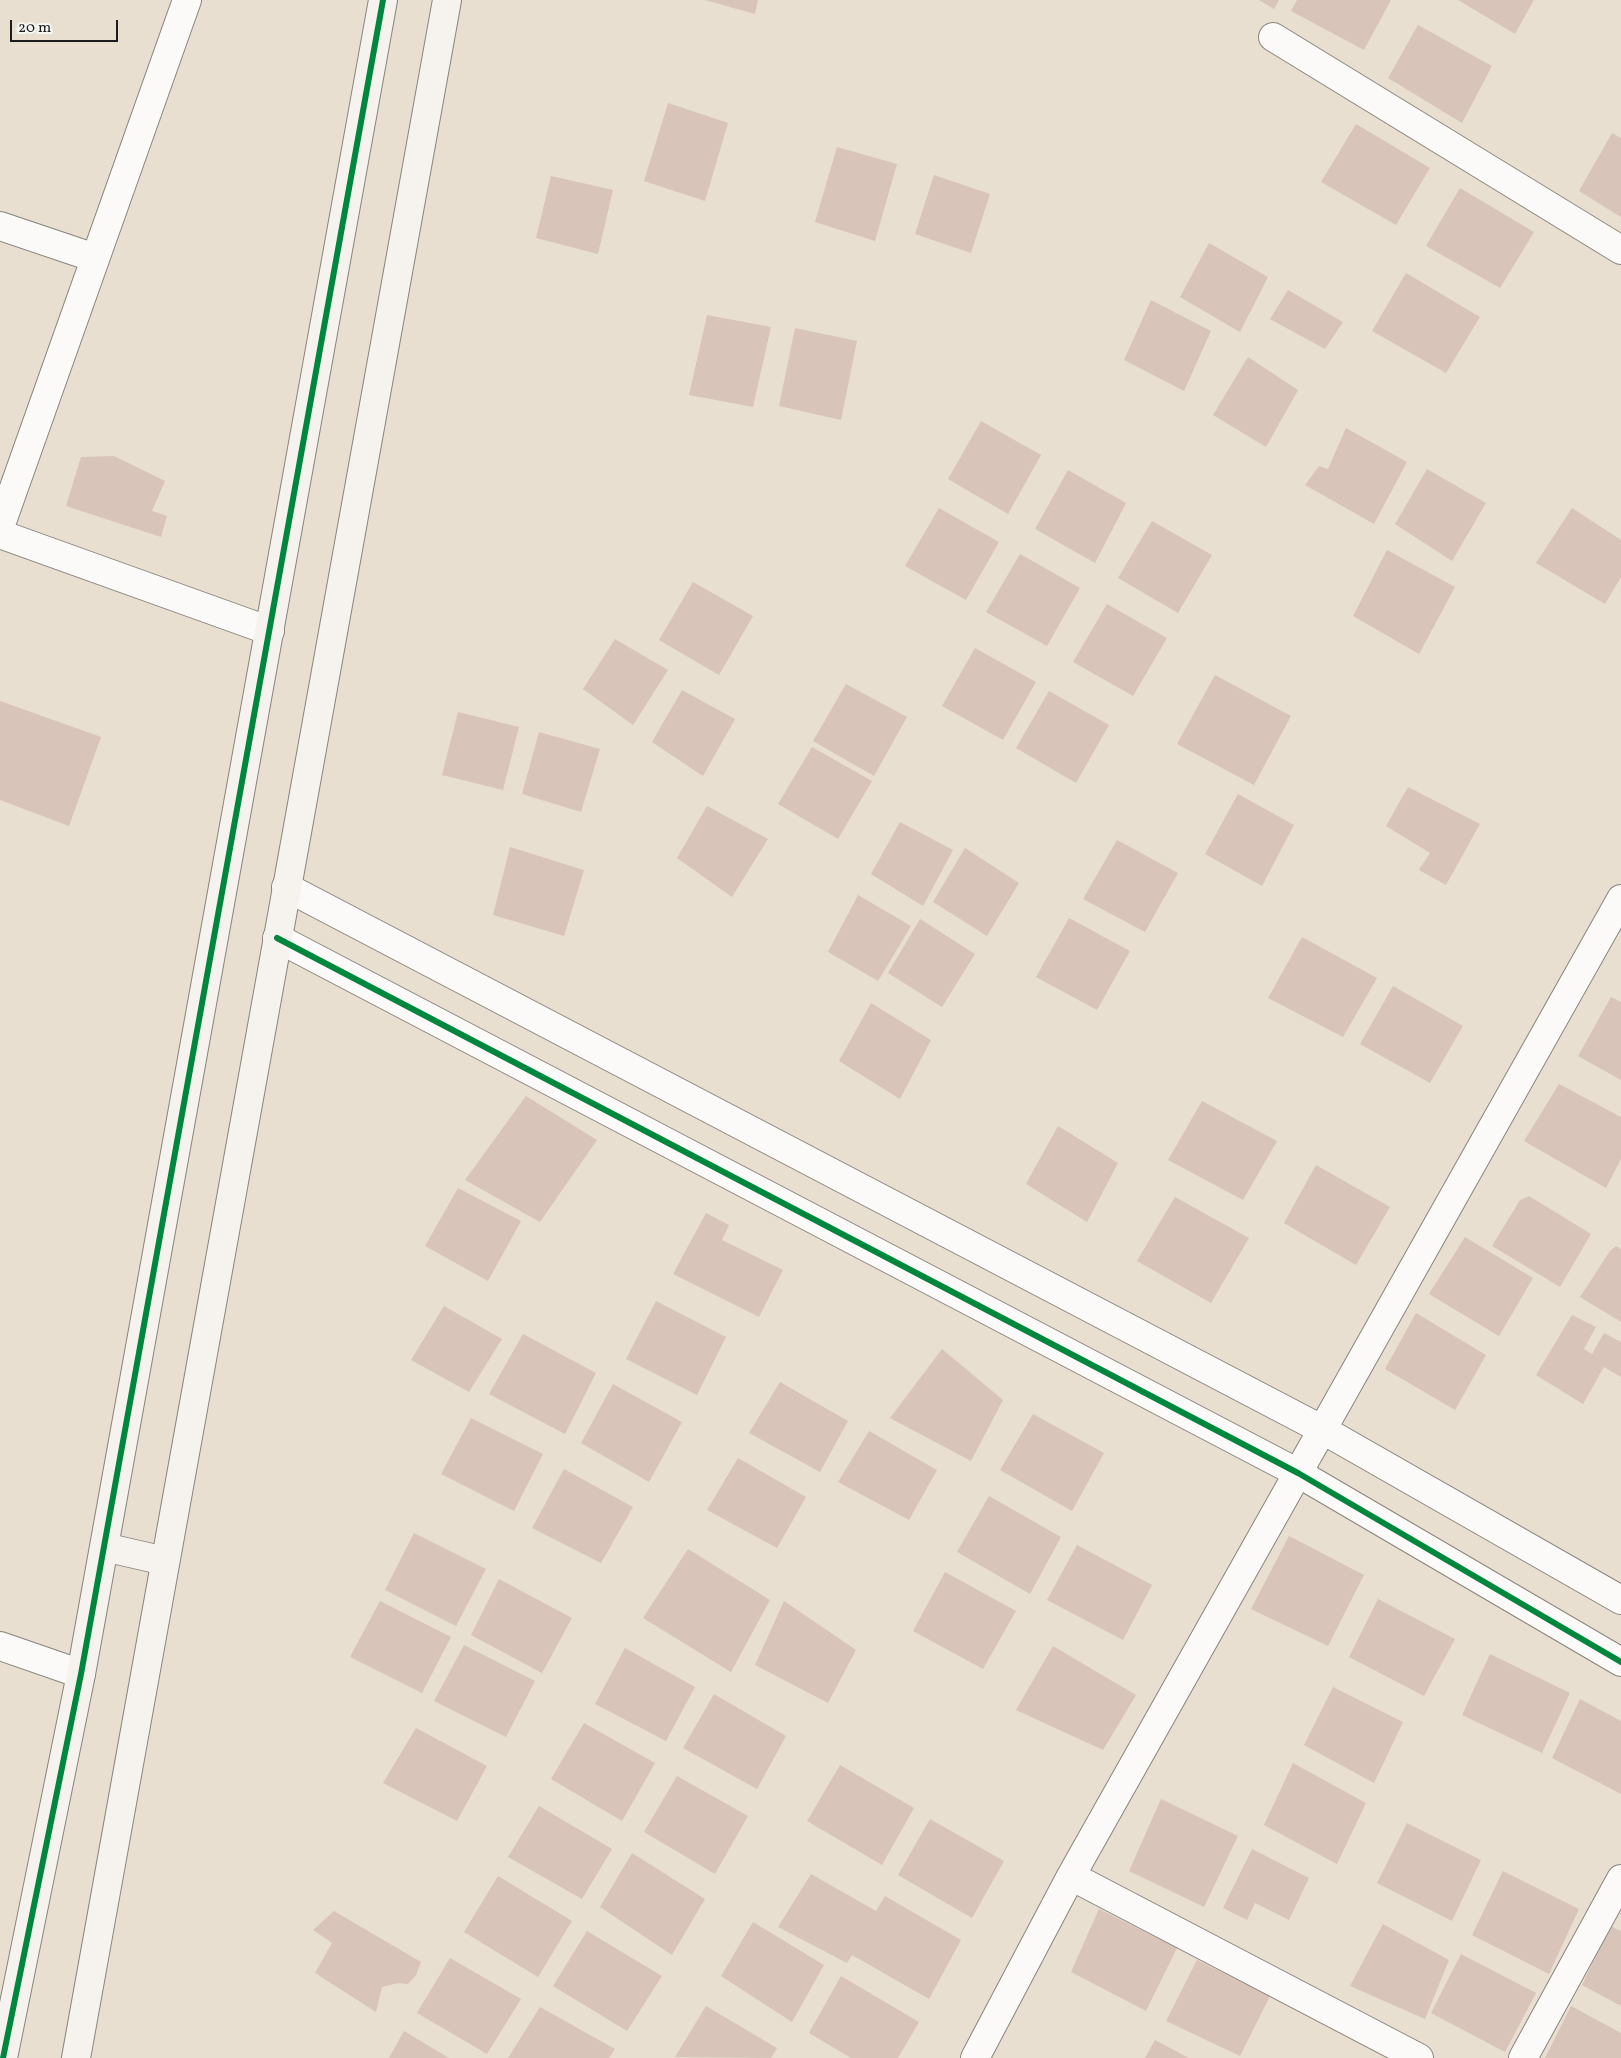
<!DOCTYPE html>
<html>
<head>
<meta charset="utf-8">
<style>
  body { margin:0 }
  #map { position:relative; width:1621px; height:2058px; overflow:hidden; background:#e8dfd1; font-family:Vollkorn,serif }
  canvas { display:block }
  .scale { position:absolute; left:10px; top:20px; width:108px; height:22px; box-sizing:border-box; border:2px solid #1c1c1c; border-top:0; padding-left:6px; font-size:15px; line-height:18px; white-space:nowrap; color:#1c1c1c; -webkit-text-stroke:4px #f6f6f2; paint-order:stroke }
</style>
</head>
<body>
<div id="map">
<canvas width="1621" height="2058"></canvas>
<div class="scale">20 m</div>
</div>
<script>
const c = document.querySelector('canvas').getContext('2d');
c.lineJoin = 'round';
function fillPath(path, color) { c.fillStyle = color; c.fill(path, 'evenodd'); }
const poly = rows => new Path2D(rows.map(r => 'M' + r).join(''));
function strokePath(path, color, width, dash) { c.strokeStyle = color; c.lineWidth = width; c.lineCap = dash ? 'butt' : 'round'; c.setLineDash(dash || []); c.stroke(path); }
fillPath(poly([
  [705,0,758,0,755,14],
  [1259,0,1279,0,1274,9],
  [1297,0,1391,0,1364,50,1291,11],
  [1458,0,1534,0,1515,34],
  [1418,25,1492,66,1462,123,1388,78],
  [668,103,728,123,705,201,644,181],
  [1356,124,1430,168,1396,225,1321,182],
  [1612,133,1621,138,1621,217,1579,191],
  [837,147,897,164,875,241,815,222],
  [934,175,990,194,971,253,915,234],
  [551,176,613,190,598,254,536,238],
  [1460,188,1534,232,1500,288,1426,246],
  [1209,243,1268,277,1240,332,1180,297],
  [1406,273,1480,317,1446,373,1372,331],
  [1288,290,1343,322,1325,349,1270,319],
  [1151,300,1211,331,1184,391,1124,360],
  [707,315,771,327,753,407,689,395],
  [795,328,857,341,841,420,779,406],
  [1248,357,1298,390,1266,447,1213,415],
  [981,421,1041,455,1008,514,948,479],
  [1346,428,1407,462,1374,524,1305,485,1319,466,1328,469],
  [114,456,165,481,152,511,167,516,161,537,66,506,81,457],
  [1427,469,1486,503,1452,561,1395,524],
  [1068,470,1126,503,1095,563,1035,529],
  [939,508,999,542,966,600,905,566],
  [1572,508,1621,540,1621,577,1605,604,1536,563],
  [1152,521,1212,555,1178,613,1118,578],
  [1387,550,1455,587,1419,654,1353,616],
  [1020,554,1080,588,1047,646,986,612],
  [693,582,753,616,719,675,659,640],
  [1107,604,1167,638,1133,696,1073,662],
  [615,639,668,670,633,725,583,689],
  [975,648,1036,682,1003,740,942,706],
  [1215,675,1291,716,1254,785,1177,744],
  [846,684,907,717,874,776,813,741],
  [682,690,735,719,703,776,652,742],
  [1049,691,1109,725,1076,783,1016,748],
  [0,701,101,737,69,826,0,800],
  [458,712,519,727,503,790,442,775],
  [539,732,600,749,581,812,522,794],
  [812,747,872,781,838,839,778,804],
  [1408,787,1480,824,1446,885,1419,870,1430,853,1386,826],
  [1238,794,1294,825,1262,886,1205,854],
  [707,806,768,839,732,897,677,858],
  [900,822,953,850,923,906,871,874],
  [1117,840,1178,873,1145,932,1083,899],
  [510,847,584,870,564,936,493,915],
  [965,848,1019,883,987,936,933,902],
  [858,895,911,926,878,981,828,952],
  [1069,918,1130,951,1097,1010,1036,977],
  [920,919,975,954,942,1007,888,973],
  [1302,937,1377,978,1343,1037,1268,998],
  [1393,986,1463,1026,1430,1083,1360,1044],
  [1611,997,1621,1002,1621,1080,1578,1056],
  [871,1003,931,1040,900,1099,839,1061],
  [1559,1084,1621,1117,1621,1159,1606,1188,1524,1141],
  [526,1096,597,1140,540,1222,465,1180],
  [1202,1101,1277,1141,1243,1200,1168,1160],
  [1058,1126,1118,1163,1087,1222,1026,1184],
  [1316,1165,1390,1207,1356,1265,1284,1223],
  [458,1188,521,1221,488,1281,425,1246],
  [1529,1196,1591,1234,1560,1287,1492,1246,1520,1200],
  [1175,1197,1249,1238,1211,1303,1137,1261],
  [706,1213,729,1225,722,1240,783,1270,759,1317,673,1274],
  [1465,1237,1533,1278,1499,1336,1429,1294],
  [1616,1246,1621,1249,1621,1322,1580,1297,1610,1251],
  [656,1301,726,1337,697,1395,626,1359],
  [444,1306,502,1339,469,1392,411,1360],
  [1416,1313,1486,1355,1455,1410,1385,1369],
  [1572,1315,1596,1327,1584,1349,1592,1354,1604,1333,1621,1342,1621,1377,1604,1367,1583,1404,1536,1375],
  [523,1334,596,1373,565,1434,489,1394],
  [942,1349,1003,1400,971,1461,890,1418],
  [780,1382,848,1421,820,1472,749,1433],
  [613,1384,682,1422,649,1482,581,1443],
  [1033,1414,1104,1453,1072,1511,1000,1470],
  [471,1418,543,1454,514,1511,441,1474],
  [869,1431,937,1470,909,1520,838,1482],
  [738,1458,806,1497,777,1548,707,1510],
  [564,1469,633,1507,601,1563,532,1528],
  [989,1496,1061,1537,1030,1594,957,1552],
  [414,1533,486,1569,456,1626,385,1590],
  [1289,1536,1364,1575,1328,1646,1251,1609],
  [1077,1545,1152,1585,1123,1640,1047,1600],
  [688,1549,770,1600,731,1672,643,1618],
  [945,1572,1016,1611,983,1669,913,1631],
  [499,1579,572,1618,542,1673,471,1635],
  [1378,1599,1455,1639,1424,1696,1349,1657],
  [380,1601,451,1637,422,1693,350,1657],
  [784,1601,856,1650,828,1703,755,1665],
  [464,1645,535,1681,506,1737,434,1701],
  [1053,1646,1136,1695,1103,1750,1016,1710],
  [625,1648,695,1687,666,1741,595,1704],
  [1490,1654,1570,1693,1542,1753,1462,1715],
  [1333,1687,1403,1722,1374,1783,1304,1745],
  [714,1694,786,1736,757,1789,683,1748],
  [1580,1699,1621,1721,1621,1794,1552,1758],
  [584,1723,655,1763,622,1821,551,1779],
  [416,1728,487,1766,457,1821,383,1783],
  [1293,1763,1366,1803,1337,1864,1264,1825],
  [840,1765,914,1808,882,1865,807,1821],
  [677,1776,748,1816,715,1874,644,1832],
  [1161,1799,1238,1836,1204,1907,1129,1871],
  [539,1806,612,1849,582,1899,508,1857],
  [930,1819,1004,1861,972,1918,898,1875],
  [1407,1823,1481,1860,1452,1921,1377,1883],
  [1252,1849,1309,1878,1289,1920,1255,1903,1247,1920,1223,1908],
  [632,1853,705,1899,672,1955,600,1907],
  [1503,1871,1579,1909,1549,1974,1472,1935],
  [811,1874,876,1911,885,1896,961,1940,929,1999,852,1955,847,1963,778,1927],
  [498,1876,572,1921,538,1977,464,1932],
  [1099,1909,1177,1948,1146,2011,1071,1972],
  [334,1911,421,1962,416,1975,408,1984,398,1983,382,1987,376,2012,315,1973,332,1943,313,1930],
  [753,1922,824,1965,792,2022,721,1976],
  [1383,1924,1449,1960,1425,2019,1350,1986],
  [1610,1926,1621,1931,1621,2006,1582,1985],
  [587,1931,662,1976,627,2031,553,1986],
  [1461,1954,1536,1993,1505,2052,1431,2013],
  [450,1958,521,1999,487,2054,417,2013],
  [1197,1960,1270,1996,1240,2056,1166,2021],
  [841,1976,919,2022,898,2058,851,2058,809,2033],
  [706,2006,777,2048,771,2058,675,2057],
  [1571,2006,1621,2033,1621,2058,1545,2058],
  [540,2007,615,2049,609,2058,508,2058],
  [404,2031,449,2058,389,2058],
  [1155,2040,1189,2058,1145,2058]
]), '#d8c4b9');
const street = poly([
  [1273,37,1621,250],
  [0,226,95,258],
  [0,527,187,0],
  [0,534,270,631],
  [286,887,1323,1430,1621,1600],
  [277,938,1298,1473,1621,1662],
  [0,1646,81,1674],
  [1071,1876,1419,2058],
  [975,2058,1071,1876,1621,899],
  [1523,2058,1621,1879]
]);
const secondary = poly([
  [104,1547,165,1561],
  [3,2058,81,1674,383,0],
  [76,2058,447,0]
]);
strokePath(street, '#88847d', 30);
strokePath(secondary, '#88847d', 30);
strokePath(street, '#fcfaf8', 28);
strokePath(secondary, '#f6f2ee', 28);
strokePath(poly([
  [277,938,1298,1473,1621,1662],
  [3,2058,81,1674,383,0]
]), '#00873e', 6);
</script>
</body>
</html>
